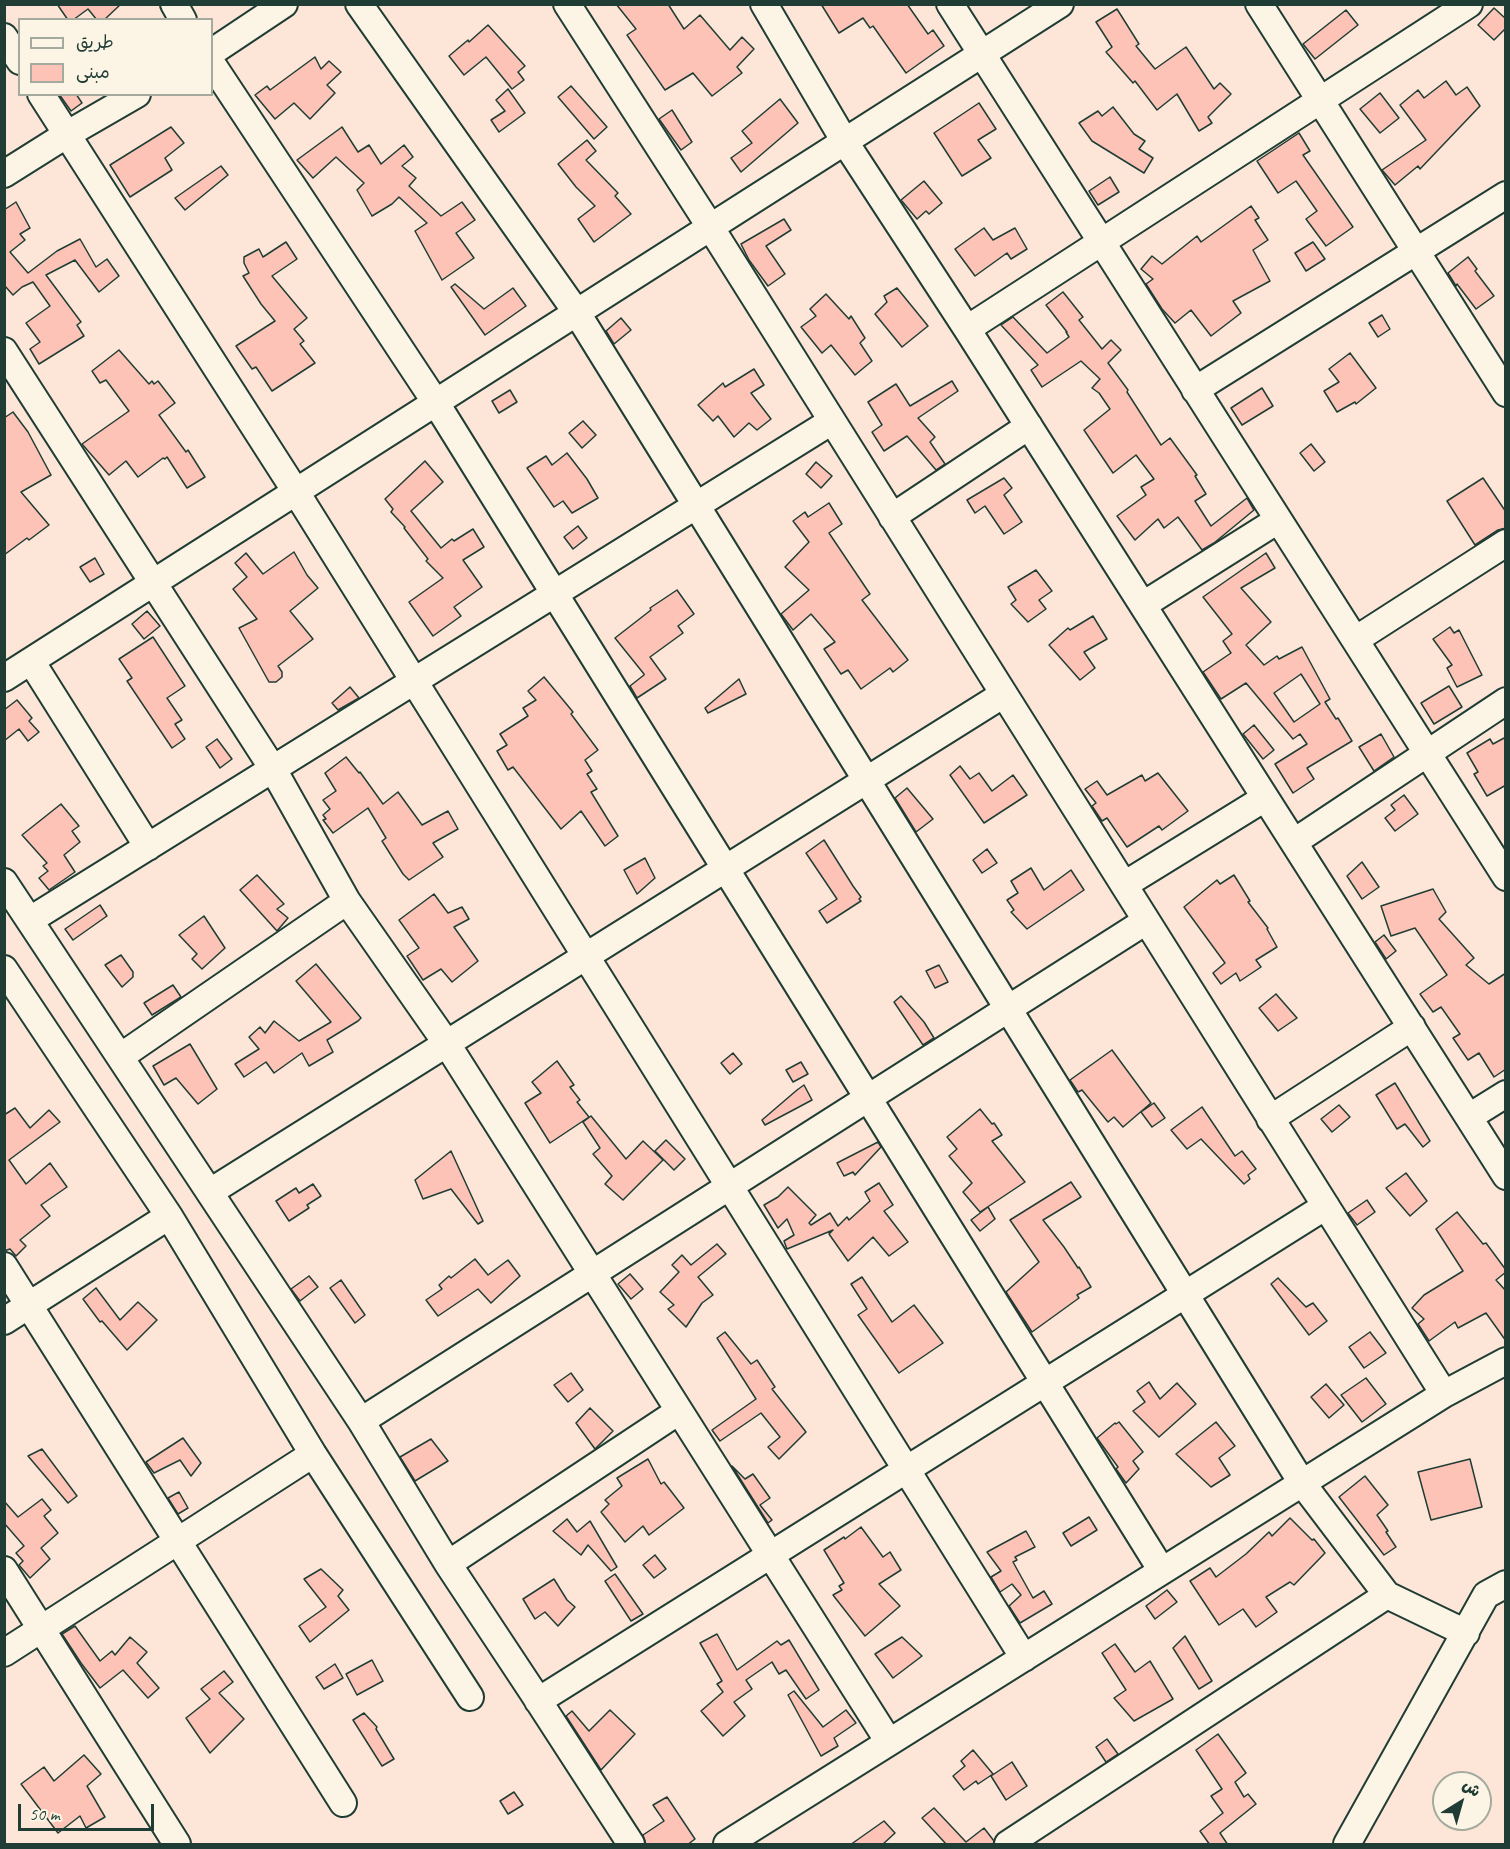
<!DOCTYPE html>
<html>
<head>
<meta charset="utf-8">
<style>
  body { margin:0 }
  #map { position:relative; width:1510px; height:1849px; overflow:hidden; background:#fde6d7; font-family:Caveat,"Playpen Sans Arabic",sans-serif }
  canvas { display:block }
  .frame { position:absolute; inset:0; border:6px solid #1f3d34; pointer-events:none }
  .legend { position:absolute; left:18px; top:18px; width:195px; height:78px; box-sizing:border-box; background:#fcf5e5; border:2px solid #a4ab9e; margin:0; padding:8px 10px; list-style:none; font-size:18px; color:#1f3d34 }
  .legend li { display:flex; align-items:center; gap:12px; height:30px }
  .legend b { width:30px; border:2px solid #a4ab9e }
  .north { position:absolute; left:1432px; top:1771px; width:60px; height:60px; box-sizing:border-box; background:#fcf5e5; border:2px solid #a4ab9e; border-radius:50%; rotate:37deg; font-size:16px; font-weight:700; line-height:24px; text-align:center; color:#1f3d34 }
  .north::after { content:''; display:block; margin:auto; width:21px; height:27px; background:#1f3d34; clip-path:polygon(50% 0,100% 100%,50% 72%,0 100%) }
  .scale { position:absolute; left:18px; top:1804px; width:136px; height:27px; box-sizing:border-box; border:3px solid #1f3d34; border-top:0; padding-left:8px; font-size:18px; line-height:21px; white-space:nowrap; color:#1f3d34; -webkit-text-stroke:4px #fcf5e5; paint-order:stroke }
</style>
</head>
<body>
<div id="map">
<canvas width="1510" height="1849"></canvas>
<div class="frame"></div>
<ul class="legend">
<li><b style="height:8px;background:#fcf5e5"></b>طريق</li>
<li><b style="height:16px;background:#fec3b7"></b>مبنى</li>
</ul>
<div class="north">ش</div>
<div class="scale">50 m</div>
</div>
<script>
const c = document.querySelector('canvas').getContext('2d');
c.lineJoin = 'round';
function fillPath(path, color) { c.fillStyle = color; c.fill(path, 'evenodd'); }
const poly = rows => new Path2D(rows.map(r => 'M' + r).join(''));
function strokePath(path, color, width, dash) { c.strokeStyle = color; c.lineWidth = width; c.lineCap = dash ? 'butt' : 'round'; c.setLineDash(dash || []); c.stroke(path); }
const building = poly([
  [57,4,121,4,104,20,97,20,88,9,73,20,68,20,57,4],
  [616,4,668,4,684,29,700,15,730,50,742,37,754,49,737,67,742,73,712,96,693,73,665,90,627,35,636,29,616,4],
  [821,4,907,4,928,34,933,30,944,46,906,73,873,26,870,28,863,18,839,33,821,4],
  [1494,8,1506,19,1506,28,1494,40,1478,25,1494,8],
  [1117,9,1139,44,1136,46,1155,69,1186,47,1214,89,1220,83,1231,94,1208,117,1212,123,1199,131,1177,94,1157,110,1135,81,1133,83,1106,52,1112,47,1096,22,1117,9],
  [1346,10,1358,25,1315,59,1303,44,1346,10],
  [488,25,525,66,518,72,524,80,512,89,486,57,464,75,449,56,468,40,469,42,488,25],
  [315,57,321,69,329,61,341,72,327,85,335,93,310,119,294,103,275,119,255,95,267,86,270,90,315,57],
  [1446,81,1456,95,1467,87,1480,106,1420,169,1418,166,1395,185,1382,170,1426,140,1400,105,1418,90,1424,98,1446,81],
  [571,86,607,127,594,139,558,97,571,86],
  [508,89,525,113,499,132,491,120,505,111,496,100,508,89],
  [1380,93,1399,118,1380,133,1360,109,1380,93],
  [59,94,76,94,82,103,71,111,59,94],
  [780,99,798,123,741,172,731,158,752,143,742,131,780,99],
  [979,103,996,129,978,140,991,158,962,176,934,133,979,103],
  [1113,107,1134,134,1145,141,1139,149,1153,158,1144,173,1092,141,1079,123,1098,111,1102,116,1113,107],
  [672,110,692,142,681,150,659,119,672,110],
  [171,127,184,143,165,158,172,170,130,197,110,165,171,127],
  [342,127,358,152,369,145,381,164,404,145,413,157,402,166,416,178,409,186,441,216,462,202,475,220,456,233,474,258,442,280,415,231,427,223,399,197,392,204,372,216,357,190,364,183,336,157,313,178,297,160,342,127],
  [1299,133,1310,151,1303,155,1353,227,1326,246,1306,219,1317,211,1296,181,1278,193,1257,161,1299,133],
  [587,140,596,151,586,160,618,193,615,196,631,214,594,242,578,219,595,206,576,187,558,164,587,140],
  [221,166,228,175,185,210,175,198,221,166],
  [1110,177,1119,192,1098,205,1089,191,1110,177],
  [924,181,942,203,929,214,926,211,917,219,901,200,924,181],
  [16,202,30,228,20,234,25,240,10,252,28,273,57,251,80,239,96,267,107,259,119,276,99,292,75,260,46,275,81,322,77,325,84,336,39,364,30,349,40,342,26,323,50,306,33,282,22,287,13,295,4,285,4,210,16,202],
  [1251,206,1259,218,1255,220,1268,240,1253,250,1270,281,1233,301,1241,313,1211,336,1191,310,1175,323,1162,309,1146,284,1153,279,1141,269,1152,256,1162,264,1197,236,1201,242,1251,206],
  [784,219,791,230,766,246,785,274,768,286,749,260,741,244,784,219],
  [984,228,993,240,1015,228,1027,249,1011,259,1007,253,975,276,955,249,984,228],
  [286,242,297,259,272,276,307,318,294,329,304,341,300,344,315,363,272,391,256,367,252,369,236,346,275,321,261,304,243,276,249,273,244,263,244,257,259,249,263,257,286,242],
  [1313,242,1325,259,1306,271,1295,253,1313,242],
  [1468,257,1477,269,1475,271,1494,296,1476,309,1457,284,1456,286,1448,273,1468,257],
  [455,284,484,309,513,288,526,306,485,335,451,287,455,284],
  [897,288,928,326,902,347,875,314,887,302,884,296,897,288],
  [1063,292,1083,317,1079,320,1102,349,1111,340,1121,350,1108,363,1128,390,1127,392,1161,445,1170,438,1197,475,1195,476,1206,494,1195,501,1211,526,1247,498,1254,510,1214,543,1202,550,1178,517,1164,528,1158,519,1135,540,1117,516,1146,495,1141,487,1154,479,1136,455,1113,473,1084,430,1110,409,1099,393,1092,388,1100,379,1081,361,1042,387,1031,370,1038,365,1001,325,1013,317,1047,353,1069,337,1066,332,1067,332,1046,305,1063,292],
  [826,294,849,319,851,316,865,338,860,343,872,361,855,375,831,345,822,353,801,327,816,316,810,309,826,294],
  [1382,315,1390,329,1378,337,1369,323,1382,315],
  [621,318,631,330,614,344,606,331,621,318],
  [119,350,149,384,152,381,154,384,158,381,175,403,159,415,186,452,188,450,205,477,187,488,167,457,165,459,163,458,138,477,126,461,109,475,82,444,129,411,106,380,100,383,92,371,119,350],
  [1350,353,1376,388,1356,404,1355,402,1337,412,1324,391,1339,382,1329,369,1350,353],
  [754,369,764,385,751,393,771,419,757,430,749,423,734,437,718,416,713,421,698,405,723,383,725,387,754,369],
  [952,381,958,391,918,418,935,437,930,442,945,464,936,470,907,436,884,451,872,432,882,425,868,402,896,384,910,406,952,381],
  [1262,388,1273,406,1242,425,1231,408,1262,388],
  [510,390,517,402,499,413,492,401,510,390],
  [13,412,28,432,51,475,21,492,49,525,29,540,27,538,4,555,4,418,13,412],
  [583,421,596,435,582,448,569,433,583,421],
  [1311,444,1325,462,1314,471,1300,453,1311,444],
  [567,453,587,479,598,498,572,513,563,501,554,507,527,468,546,456,552,465,567,453],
  [425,461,443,482,411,511,441,548,452,539,454,541,473,529,484,547,463,560,482,587,454,607,461,616,433,636,409,602,443,578,426,561,428,559,404,528,405,527,391,512,393,509,385,499,425,461],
  [816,462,832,476,821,488,806,474,816,462],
  [1004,478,1012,488,1004,495,1022,522,1004,534,985,506,975,513,967,500,1004,478],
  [1483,478,1506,512,1506,528,1498,530,1475,545,1447,501,1483,478],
  [829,503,842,524,829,533,870,594,862,600,908,660,893,672,890,668,861,689,848,670,841,674,824,649,835,642,811,614,793,630,781,614,809,590,785,567,809,542,793,521,805,512,808,517,829,503],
  [578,526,587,538,573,549,564,537,578,526],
  [294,552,307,575,318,588,290,611,313,639,278,666,282,672,282,677,276,682,269,682,239,628,257,619,233,589,247,577,235,563,246,553,263,574,294,552],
  [1266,553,1275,568,1241,588,1271,622,1246,645,1264,665,1277,656,1279,659,1302,647,1330,699,1325,702,1336,719,1338,718,1352,741,1307,768,1314,779,1293,793,1275,764,1307,744,1300,734,1293,739,1246,683,1221,699,1203,672,1231,653,1223,641,1232,634,1203,597,1266,553],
  [1301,674,1320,704,1294,722,1274,693,1301,674],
  [95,558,104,574,90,582,80,567,95,558],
  [1036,570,1052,591,1039,600,1046,609,1028,622,1011,604,1016,600,1008,587,1036,570],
  [677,590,694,614,678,626,683,633,650,657,666,679,637,698,630,686,644,675,644,674,615,638,651,610,650,608,677,590],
  [147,611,160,626,144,639,132,624,147,611],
  [1093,616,1107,639,1084,652,1095,668,1080,680,1049,645,1068,628,1070,630,1093,616],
  [1450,627,1454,633,1459,630,1482,675,1457,687,1447,668,1452,665,1433,639,1450,627],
  [153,637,185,686,167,698,182,720,175,724,185,739,172,748,127,681,132,678,119,659,153,637],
  [544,677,573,712,571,714,598,750,585,760,592,771,587,774,597,789,591,792,618,836,605,846,581,811,561,829,513,767,508,770,497,751,507,745,500,734,528,716,523,708,536,700,528,691,544,677],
  [739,679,746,694,708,713,705,708,739,679],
  [1449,686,1462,707,1434,724,1421,703,1449,686],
  [350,687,359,698,338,710,332,703,350,687],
  [17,700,32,718,29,721,39,732,28,741,19,729,4,741,4,710,17,700],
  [1254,725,1274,750,1263,759,1243,734,1254,725],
  [1381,734,1394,757,1374,771,1359,747,1381,734],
  [1506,737,1506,785,1487,796,1474,774,1478,772,1467,753,1490,739,1493,744,1506,737],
  [217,739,232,759,220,768,206,747,217,739],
  [346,757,359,773,360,772,383,804,398,792,422,825,448,811,458,829,433,843,443,857,409,880,403,874,382,841,386,838,368,808,333,833,323,820,326,819,323,815,330,809,323,800,336,791,325,773,346,757],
  [960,766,970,779,979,773,992,791,1013,775,1027,795,984,823,950,775,960,766],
  [1158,773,1188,811,1162,830,1159,826,1127,847,1107,818,1102,821,1092,806,1096,803,1085,789,1097,781,1107,795,1142,775,1145,781,1158,773],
  [907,788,933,819,916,832,895,798,907,788],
  [1404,795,1418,814,1395,831,1385,818,1395,810,1391,805,1404,795],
  [61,804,79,826,72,831,80,842,64,855,75,872,49,890,39,878,48,871,43,866,47,863,22,835,61,804],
  [824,840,853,886,861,897,859,899,861,901,827,923,819,911,837,899,806,853,824,840],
  [987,849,997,863,982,873,973,860,987,849],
  [645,858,655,878,637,894,624,870,645,858],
  [1362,862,1379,887,1362,899,1347,876,1362,862],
  [1031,868,1044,890,1071,870,1084,890,1027,929,1011,912,1014,910,1007,900,1018,893,1011,881,1031,868],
  [257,875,284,904,277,909,288,918,277,931,240,890,257,875],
  [1234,875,1250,901,1248,902,1268,928,1267,929,1277,947,1256,960,1261,967,1240,981,1236,973,1221,984,1213,973,1225,963,1184,907,1217,880,1220,884,1234,875],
  [1433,889,1446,912,1439,919,1474,958,1466,965,1489,984,1506,973,1506,1069,1494,1077,1479,1053,1468,1060,1453,1038,1460,1034,1441,1007,1433,1012,1420,994,1447,975,1415,928,1391,936,1381,906,1433,889],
  [434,894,448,913,462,907,469,919,454,927,478,961,452,982,441,969,423,980,407,956,419,948,399,920,434,894],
  [100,905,107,916,73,940,65,929,100,905],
  [204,916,225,948,202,969,192,959,197,954,179,935,204,916],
  [1384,935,1396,951,1386,959,1375,942,1384,935],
  [121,955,133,972,133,977,122,987,105,965,121,955],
  [316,964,361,1018,358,1021,327,1040,333,1052,309,1066,302,1053,274,1073,266,1062,244,1077,235,1064,259,1049,249,1037,260,1027,265,1033,274,1021,299,1041,331,1022,296,981,316,964],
  [939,965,948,982,935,988,926,971,939,965],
  [173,985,181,997,152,1015,144,1003,173,985],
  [1276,994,1297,1018,1278,1031,1259,1008,1276,994],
  [901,996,924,1022,934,1038,923,1045,894,1002,901,996],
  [190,1044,217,1089,198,1104,176,1078,164,1085,153,1066,190,1044],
  [1112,1050,1151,1103,1123,1127,1114,1117,1108,1122,1082,1090,1078,1092,1070,1080,1112,1050],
  [733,1053,742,1064,730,1074,721,1063,733,1053],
  [557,1061,574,1085,570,1087,580,1100,577,1102,589,1117,550,1143,525,1103,541,1093,532,1082,557,1061],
  [801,1062,808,1074,793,1082,786,1070,801,1062],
  [1395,1083,1430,1141,1423,1147,1405,1124,1397,1129,1376,1095,1395,1083],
  [804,1085,812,1100,765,1125,762,1120,797,1090,804,1085],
  [1154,1103,1165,1118,1152,1127,1141,1112,1154,1103],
  [1339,1105,1350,1117,1332,1132,1321,1119,1339,1105],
  [1202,1107,1235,1156,1242,1151,1256,1169,1248,1175,1250,1179,1244,1184,1201,1139,1187,1149,1171,1130,1202,1107],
  [15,1108,30,1128,49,1110,60,1122,9,1160,26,1184,50,1163,67,1187,41,1205,50,1216,20,1240,26,1246,16,1256,10,1249,4,1251,4,1115,15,1108],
  [980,1109,992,1124,994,1123,1002,1135,992,1141,1025,1182,980,1212,963,1192,972,1183,949,1156,957,1149,947,1137,980,1109],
  [591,1116,626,1159,643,1141,663,1160,623,1200,605,1184,612,1176,593,1154,600,1148,583,1122,591,1116],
  [666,1140,685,1159,674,1170,655,1151,666,1140],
  [878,1142,881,1147,855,1175,853,1172,844,1176,837,1163,878,1142],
  [451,1151,483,1221,478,1224,451,1189,423,1199,415,1180,451,1151],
  [1406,1173,1427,1201,1410,1216,1386,1188,1406,1173],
  [1071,1182,1081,1197,1043,1220,1064,1247,1078,1268,1079,1267,1091,1287,1077,1295,1079,1298,1032,1332,1006,1292,1039,1262,1010,1220,1071,1182],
  [879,1183,893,1205,884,1211,908,1242,889,1256,873,1237,848,1261,829,1234,833,1230,787,1249,784,1241,794,1235,787,1219,778,1228,764,1205,778,1197,788,1187,816,1215,809,1223,811,1225,830,1213,838,1226,847,1217,849,1220,870,1201,865,1192,879,1183],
  [313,1184,321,1196,307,1205,309,1208,289,1221,276,1201,296,1188,299,1193,313,1184],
  [1367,1200,1375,1212,1357,1225,1348,1213,1367,1200],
  [988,1207,995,1219,980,1231,971,1220,988,1207],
  [1457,1212,1483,1244,1486,1243,1506,1270,1506,1272,1496,1280,1506,1291,1506,1341,1486,1313,1458,1328,1455,1322,1429,1341,1418,1324,1424,1319,1412,1308,1424,1295,1463,1271,1436,1229,1457,1212],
  [717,1244,726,1254,698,1277,713,1295,702,1303,686,1327,668,1309,674,1305,660,1292,679,1272,672,1265,682,1255,691,1265,717,1244],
  [475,1259,488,1275,508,1260,520,1276,491,1303,478,1289,438,1316,426,1300,442,1289,439,1285,449,1276,451,1278,475,1259],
  [630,1274,643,1289,631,1299,618,1284,630,1274],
  [309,1276,318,1287,300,1301,291,1289,309,1276],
  [862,1277,892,1322,914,1305,943,1343,899,1373,858,1315,867,1309,851,1284,862,1277],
  [1278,1278,1306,1307,1313,1303,1327,1321,1309,1335,1271,1284,1278,1278],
  [341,1280,365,1315,355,1323,330,1288,341,1280],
  [96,1288,120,1320,138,1302,157,1320,127,1350,102,1321,100,1322,83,1299,96,1288],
  [725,1332,751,1364,757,1360,775,1387,772,1389,806,1432,779,1459,768,1447,780,1437,761,1413,720,1441,712,1430,756,1399,717,1338,725,1332],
  [1370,1332,1386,1353,1364,1368,1349,1347,1370,1332],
  [571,1373,583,1390,568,1402,554,1385,571,1373],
  [1366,1378,1386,1404,1362,1422,1341,1395,1366,1378],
  [1149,1382,1160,1399,1177,1383,1196,1404,1159,1437,1133,1411,1145,1402,1137,1391,1149,1382],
  [1326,1384,1344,1405,1329,1418,1311,1397,1326,1384],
  [590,1408,613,1431,595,1449,576,1423,590,1408],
  [1119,1422,1143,1452,1133,1461,1139,1469,1126,1483,1116,1469,1118,1467,1097,1438,1115,1423,1116,1424,1119,1422],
  [1216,1422,1235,1446,1219,1458,1230,1475,1211,1487,1176,1454,1216,1422],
  [183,1438,201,1463,191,1476,180,1460,154,1473,146,1462,183,1438],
  [431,1439,448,1461,415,1481,400,1457,431,1439],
  [42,1449,77,1496,68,1503,28,1456,42,1449],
  [648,1459,661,1484,664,1482,684,1508,649,1535,643,1526,625,1542,601,1512,609,1504,605,1500,622,1486,617,1478,648,1459],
  [1470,1459,1482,1507,1431,1520,1418,1472,1470,1459],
  [732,1466,745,1479,753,1474,770,1498,760,1505,772,1520,768,1523,732,1466],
  [1365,1476,1388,1505,1377,1515,1388,1531,1386,1532,1396,1547,1384,1555,1339,1497,1365,1476],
  [179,1492,188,1508,178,1514,168,1498,179,1492],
  [42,1499,51,1510,44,1516,58,1533,41,1548,50,1559,30,1578,19,1565,23,1561,16,1553,24,1546,4,1523,4,1501,18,1517,42,1499],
  [1089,1517,1097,1530,1071,1546,1063,1533,1089,1517],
  [1290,1518,1312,1540,1314,1539,1325,1553,1294,1585,1290,1582,1266,1597,1277,1612,1256,1627,1243,1609,1219,1625,1190,1581,1210,1568,1216,1577,1246,1554,1269,1532,1272,1536,1290,1518],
  [567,1519,577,1532,590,1521,617,1567,611,1571,588,1545,581,1555,553,1531,567,1519],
  [861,1527,883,1557,890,1552,901,1570,879,1584,900,1606,865,1636,833,1595,842,1590,839,1586,844,1583,824,1550,844,1537,845,1539,861,1527],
  [1026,1531,1035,1547,1015,1557,1017,1560,1013,1562,1033,1598,1044,1591,1052,1604,1020,1623,1009,1606,1021,1595,1012,1584,1000,1592,991,1577,1001,1571,987,1552,1026,1531],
  [655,1555,666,1569,654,1578,643,1565,655,1555],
  [321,1569,343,1590,338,1596,349,1610,310,1642,299,1626,326,1607,304,1579,321,1569],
  [615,1574,643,1614,631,1621,605,1581,615,1574],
  [554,1579,567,1600,575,1607,558,1626,545,1612,535,1619,523,1599,554,1579],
  [1167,1590,1177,1602,1155,1619,1146,1606,1167,1590],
  [75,1626,100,1661,112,1651,115,1655,130,1637,147,1652,137,1663,159,1688,148,1698,123,1670,100,1688,81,1663,62,1634,75,1626],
  [717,1634,737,1670,777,1641,781,1645,789,1640,819,1690,806,1699,786,1670,779,1674,772,1662,746,1680,752,1689,734,1702,745,1716,723,1736,701,1711,723,1692,717,1684,722,1681,700,1643,717,1634],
  [1185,1636,1212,1681,1199,1689,1173,1648,1185,1636],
  [902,1637,922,1656,893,1678,875,1654,902,1637],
  [1115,1644,1135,1672,1150,1661,1173,1699,1134,1721,1114,1698,1126,1690,1102,1653,1115,1644],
  [372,1660,383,1681,357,1695,346,1674,372,1660],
  [335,1664,343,1678,324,1689,316,1677,335,1664],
  [224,1671,233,1682,219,1693,244,1719,210,1753,186,1718,210,1699,201,1689,224,1671],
  [794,1691,823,1727,846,1710,856,1723,834,1738,838,1746,821,1756,788,1695,794,1691],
  [610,1710,635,1734,601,1770,566,1716,572,1711,589,1731,610,1710],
  [364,1713,377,1727,376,1729,394,1759,382,1766,353,1720,364,1713],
  [1218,1734,1246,1773,1235,1782,1244,1797,1248,1794,1256,1804,1220,1833,1228,1845,1210,1845,1200,1831,1223,1813,1211,1796,1222,1789,1196,1750,1218,1734],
  [1107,1739,1118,1754,1106,1762,1096,1747,1107,1739],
  [973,1750,993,1774,978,1784,976,1781,964,1790,953,1776,965,1766,961,1761,973,1750],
  [84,1755,101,1774,87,1786,105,1817,86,1828,80,1816,58,1833,21,1784,44,1767,54,1781,84,1755],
  [1012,1762,1027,1786,1006,1800,991,1776,1012,1762],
  [514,1792,523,1805,508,1814,500,1801,514,1792],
  [667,1797,695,1839,687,1845,646,1845,643,1835,664,1821,653,1805,667,1797],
  [934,1808,966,1842,984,1828,994,1841,993,1845,947,1845,922,1818,934,1808],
  [884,1821,895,1833,882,1845,850,1845,884,1821]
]);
fillPath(building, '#fec3b7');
strokePath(building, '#1f3d34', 1.5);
const minor = poly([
  [174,4,183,20],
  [359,4,577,313,1302,1483,1387,1595,1466,1633],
  [567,4,711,228,1444,1394],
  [764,4,845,142,967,329,1506,1176],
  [950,4,1506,877],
  [1259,4,1506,393],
  [4,37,20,61],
  [212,52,284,4],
  [212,64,436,403,1162,1571],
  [41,94,296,492,1024,1658],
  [4,174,66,135,137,94],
  [967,329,1469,4],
  [4,351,273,769,347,901,447,1044,889,1742],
  [1195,390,1506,195],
  [892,517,1029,426],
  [1143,605,1278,520],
  [1355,640,1506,543],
  [31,661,148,847],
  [4,678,1060,4],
  [1294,842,1506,701],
  [4,882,361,1421,448,1564,532,1691,631,1844],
  [1124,885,1265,798],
  [30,920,832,421],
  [4,969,169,1216,313,1454,470,1697],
  [120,1057,347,901],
  [1469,1117,1506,1094],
  [1270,1119,1412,1027],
  [210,1192,1004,694],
  [4,1266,343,1803],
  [4,1321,169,1216],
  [361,1421,1146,921],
  [448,1564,679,1411],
  [4,1570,177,1844],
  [4,1653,313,1454],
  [538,1701,1326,1206],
  [727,1844,1444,1394,1506,1361],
  [1008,1844,1387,1595],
  [1347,1844,1486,1595,1506,1584]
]);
strokePath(minor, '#1f3d34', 30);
strokePath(minor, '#fcf5e5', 26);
</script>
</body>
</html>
